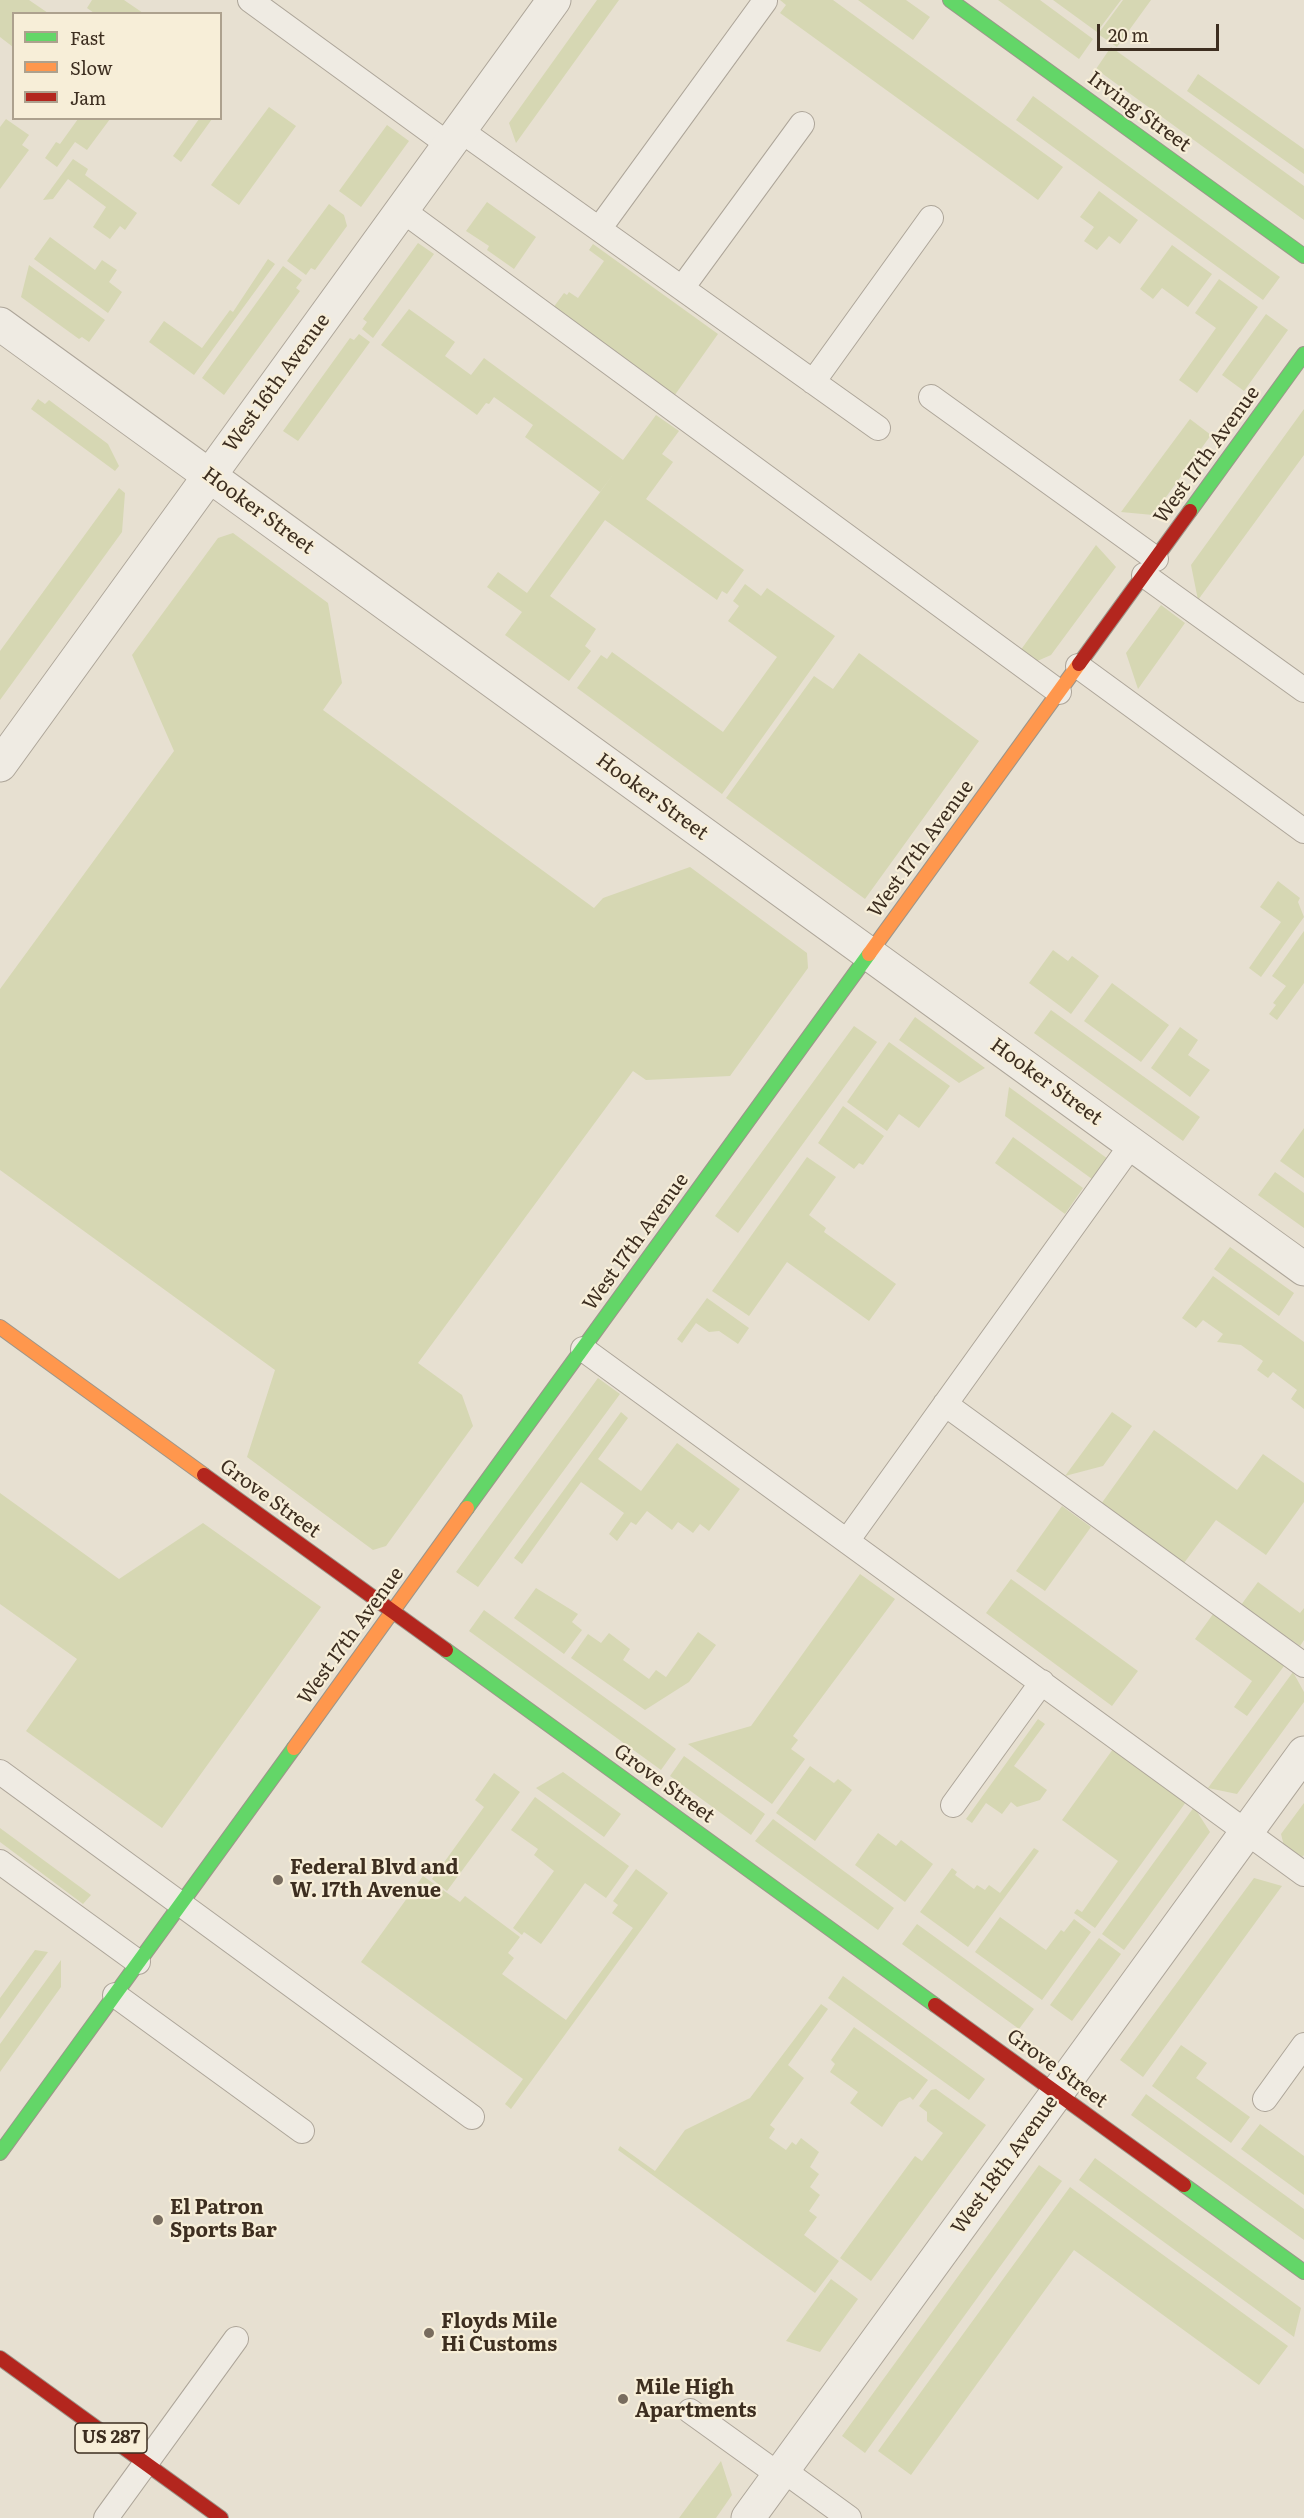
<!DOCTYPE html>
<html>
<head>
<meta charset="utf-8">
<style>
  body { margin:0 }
  #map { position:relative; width:1304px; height:2518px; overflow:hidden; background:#e7e0d1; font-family:Literata,serif }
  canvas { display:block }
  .legend { position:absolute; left:12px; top:12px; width:210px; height:108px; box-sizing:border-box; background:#f7eed8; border:2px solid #ada18e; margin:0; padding:8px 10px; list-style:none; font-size:18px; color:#3d2e20 }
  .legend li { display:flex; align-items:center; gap:12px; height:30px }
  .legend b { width:30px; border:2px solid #ada18e }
  .scale { position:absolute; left:1097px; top:24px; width:122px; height:27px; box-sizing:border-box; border:3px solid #3d2e20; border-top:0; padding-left:8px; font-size:18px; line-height:21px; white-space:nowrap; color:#3d2e20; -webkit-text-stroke:4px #f7eed8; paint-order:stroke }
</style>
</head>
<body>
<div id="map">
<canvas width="1304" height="2518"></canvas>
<ul class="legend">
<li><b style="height:8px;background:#63d668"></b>Fast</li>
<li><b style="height:8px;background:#ff974d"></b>Slow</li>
<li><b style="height:8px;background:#b3261e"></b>Jam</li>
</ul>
<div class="scale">20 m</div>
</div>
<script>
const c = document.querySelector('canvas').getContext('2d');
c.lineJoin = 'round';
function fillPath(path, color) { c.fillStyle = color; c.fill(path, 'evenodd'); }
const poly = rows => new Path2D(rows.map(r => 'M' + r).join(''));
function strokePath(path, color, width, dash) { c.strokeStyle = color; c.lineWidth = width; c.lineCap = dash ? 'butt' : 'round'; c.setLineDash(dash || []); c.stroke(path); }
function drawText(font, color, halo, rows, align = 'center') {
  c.font = font + ' Literata,serif'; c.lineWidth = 4.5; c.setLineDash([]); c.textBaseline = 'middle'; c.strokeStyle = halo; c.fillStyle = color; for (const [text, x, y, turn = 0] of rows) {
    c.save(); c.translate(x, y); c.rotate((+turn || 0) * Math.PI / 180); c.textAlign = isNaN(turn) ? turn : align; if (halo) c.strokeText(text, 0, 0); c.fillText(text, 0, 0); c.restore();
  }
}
fillPath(poly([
  [0,0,29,0,48,13,14,14,13,47,0,37],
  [92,0,124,0,143,13,94,13,87,8],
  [597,0,619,0,516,143,509,123],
  [780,0,833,0,1063,167,1038,200,780,13,786,5],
  [858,0,906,0,930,17,913,40],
  [998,0,1040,0,1093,39,1079,59],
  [1053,0,1121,0,1097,32],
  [1123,0,1151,0,1117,47,1098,34],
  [1111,47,1304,186,1304,220,1096,69],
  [1198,74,1304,149,1304,174,1187,91],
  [1033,96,1280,277,1263,300,1016,120],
  [269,107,296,126,239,205,211,185],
  [6,119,29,135,22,145,29,150,0,189,0,127],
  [78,119,110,119,87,150,75,142,57,167,45,158,56,142,60,144],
  [199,119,212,119,181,162,173,156],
  [387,125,409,141,361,207,339,191],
  [73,159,88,169,85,175,137,213,125,230,120,226,110,239,93,227,106,207,68,179,53,199,43,200],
  [1099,191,1138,220,1120,244,1109,236,1097,250,1084,241,1094,227,1080,217],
  [487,202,536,237,514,269,487,250,489,246,466,231],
  [329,204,344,215,347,226,315,270,311,268,306,275,287,261],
  [50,237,95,270,102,260,117,270,109,282,122,292,108,313,34,259],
  [418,243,434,254,373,338,362,329,367,322,363,319],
  [593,244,718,334,672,399,550,312,564,293,567,295,569,292,578,298,604,261,589,250],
  [1172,245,1212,274,1188,307,1162,288,1153,299,1140,289],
  [268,259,275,264,194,375,149,342,164,321,202,348,230,310,233,312],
  [29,265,105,320,89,342,82,337,79,339,21,297],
  [283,266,302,280,296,288,300,291,224,395,202,378],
  [1219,279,1258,307,1197,393,1179,380,1216,328,1195,313],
  [409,309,455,342,445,356,471,375,484,358,623,460,656,415,679,431,662,454,673,462,646,499,744,570,727,594,722,591,717,600,605,520,550,596,596,629,585,646,591,651,569,681,505,635,522,612,487,587,498,572,527,593,614,473,600,492,525,437,533,425,494,397,489,404,486,403,477,415,381,345],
  [1266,314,1288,330,1244,391,1222,375],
  [359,334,370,342,298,441,283,431,350,338,354,340],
  [38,399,45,404,49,400,108,444,119,466,115,471,31,409],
  [1304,409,1304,455,1198,600,1191,565],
  [1190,419,1211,435,1153,515,1121,512],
  [119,488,125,493,122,532,0,700,0,651],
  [233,533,328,603,342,683,323,710,594,908,603,898,690,867,807,953,808,968,730,1076,646,1080,633,1071,418,1363,462,1395,473,1426,386,1546,373,1550,247,1457,275,1370,0,1170,0,989,174,751,132,655,218,538],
  [1096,545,1116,567,1051,655,1035,662,1020,651],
  [745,584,761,596,767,588,835,636,722,794,577,688,601,655,607,659,612,652,723,732,777,657,728,621,739,606,733,601],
  [1161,605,1185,623,1138,689,1126,653],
  [859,653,979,741,865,899,726,798,814,676,833,689],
  [1278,881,1300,898,1298,902,1304,917,1261,977,1249,968,1281,922,1260,907],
  [1304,931,1304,983,1277,1020,1269,1014,1276,1005,1273,1003,1286,986,1272,976],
  [1053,950,1068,961,1072,956,1099,976,1071,1014,1029,983],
  [1112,983,1169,1025,1141,1062,1084,1021],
  [1051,1010,1200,1117,1183,1141,1034,1033],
  [915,1017,985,1068,959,1083,899,1040],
  [854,1026,877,1042,738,1233,715,1216],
  [1180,1027,1198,1040,1188,1055,1210,1070,1190,1097,1151,1068],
  [889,1042,950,1086,919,1128,899,1114,887,1131,847,1102],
  [1009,1087,1108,1159,1092,1179,1005,1116],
  [843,1106,884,1136,863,1165,859,1163,854,1169,818,1143],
  [1304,1128,1304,1178,1280,1161],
  [1013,1137,1083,1188,1065,1214,995,1163],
  [807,1157,836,1177,809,1215,826,1228,824,1232,896,1284,869,1321,787,1262,749,1316,712,1291],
  [1275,1172,1304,1193,1304,1228,1258,1195],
  [1230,1247,1294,1293,1279,1316,1214,1269],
  [1213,1276,1304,1342,1304,1409,1291,1399,1297,1390,1273,1372,1268,1378,1257,1370,1263,1361,1241,1345,1217,1342,1223,1334,1203,1320,1196,1328,1182,1318],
  [707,1298,749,1328,738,1344,719,1331,709,1332,696,1323,682,1343,677,1339],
  [598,1378,620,1394,478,1587,456,1572],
  [621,1412,628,1418,598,1459,641,1491,677,1443,740,1489,709,1531,700,1524,693,1533,678,1522,672,1530,647,1511,636,1525,631,1522,617,1541,609,1534,624,1513,581,1482,522,1564,514,1558],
  [1112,1412,1132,1426,1103,1466,1065,1476],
  [1154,1430,1237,1490,1263,1454,1304,1483,1304,1502,1266,1555,1216,1520,1184,1563,1101,1504],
  [0,1493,119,1579,203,1523,321,1607,162,1828,26,1731,77,1659,0,1604],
  [1062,1506,1091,1527,1045,1591,1016,1571],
  [860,1574,895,1599,793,1736,798,1740,791,1749,805,1759,772,1804,688,1744,751,1726],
  [1011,1579,1138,1671,1112,1706,986,1613],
  [1258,1582,1300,1613,1304,1608,1304,1640,1300,1646,1241,1605],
  [536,1588,578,1614,572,1622,582,1630,564,1654,514,1618],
  [484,1610,676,1749,661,1770,469,1631],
  [1216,1610,1287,1662,1247,1716,1234,1707,1252,1681,1195,1639],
  [698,1632,716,1645,689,1682,645,1710,571,1658,588,1634,601,1643,609,1633,630,1649,623,1660,649,1679,656,1670,666,1677],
  [1293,1672,1304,1692,1304,1702,1237,1794,1208,1788],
  [1038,1719,1045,1724,1014,1766,1047,1790,1040,1800,1017,1807,1011,1802,1002,1814,986,1803,972,1823,966,1819],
  [1113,1749,1186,1802,1095,1928,1074,1913,1077,1909,1082,1912,1118,1861,1062,1820],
  [684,1756,765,1814,751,1835,670,1776],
  [810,1766,834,1783,838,1779,852,1790,815,1841,776,1813],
  [563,1772,621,1814,604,1837,536,1788],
  [494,1773,520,1792,447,1891,432,1879,484,1807,475,1800],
  [535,1797,629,1866,606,1898,585,1883,541,1944,524,1932,522,1935,513,1928,554,1871,534,1855,538,1849,511,1830],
  [1304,1803,1304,1855,1301,1858,1284,1846,1281,1834],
  [1194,1807,1210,1832,1124,1950,1102,1934],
  [773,1819,894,1908,878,1930,755,1841],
  [0,1828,91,1895,83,1904,0,1842],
  [878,1833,896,1846,901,1840,933,1864,905,1902,855,1865],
  [1034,1848,1039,1851,968,1947,920,1912,952,1868,957,1872,955,1875,974,1889,977,1885,985,1890,989,1885,1000,1893],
  [636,1869,668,1893,511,2109,505,2104,523,2079,361,1962,423,1876,460,1902,465,1896,520,1937,508,1953,514,1958,502,1974,566,2020,633,1928,612,1913,618,1905,613,1901],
  [1254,1878,1282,1886,1143,2077,1120,2060],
  [1000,1917,1046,1950,1061,1930,1064,1932,1074,1919,1091,1932,1042,2000,975,1952],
  [917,1924,1034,2009,1019,2029,902,1944],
  [1099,1938,1121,1954,1072,2021,1050,2005],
  [35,1950,48,1952,0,2019,0,1998],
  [61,1960,61,1987,0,2072,0,2044],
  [843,1976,985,2079,969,2100,828,1998],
  [821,2004,828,2009,788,2065,804,2078,770,2125,775,2129,769,2138,786,2150,792,2142,796,2145,801,2138,819,2152,810,2167,819,2174,810,2187,820,2195,809,2211,817,2217,804,2235,839,2261,815,2293,618,2150,620,2146,655,2171,685,2130,750,2098],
  [854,2027,928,2080,913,2100,910,2097,899,2102,882,2127,850,2103,858,2092,830,2072,835,2064,831,2060],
  [1181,2045,1207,2063,1196,2078,1250,2117,1231,2143,1152,2086],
  [936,2089,986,2125,871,2281,840,2258,915,2156,922,2161,943,2133,927,2121,927,2112,919,2106,931,2090],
  [1146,2094,1304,2209,1304,2240,1131,2115],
  [1260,2124,1304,2156,1304,2195,1241,2149],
  [1095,2158,1301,2308,1294,2337,1079,2180],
  [1039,2165,1062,2181,865,2453,842,2436],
  [1070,2187,1288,2346,1259,2385,1074,2250,911,2475,878,2451],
  [831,2279,858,2299,820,2352,786,2341],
  [721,2461,732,2495,716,2518,679,2518]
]), '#d6d7b3');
const lane = poly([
  [250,0,449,145],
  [460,130,878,428],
  [402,210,1059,692],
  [599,229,765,1],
  [682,288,802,124],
  [813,382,931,218],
  [931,397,1156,559],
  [1144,575,1304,690],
  [1078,666,1304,831],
  [583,1349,1304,1874],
  [945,1404,1304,1665],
  [847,1541,1132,1144],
  [0,1772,472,2117],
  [953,1805,1042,1682],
  [0,1862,138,1962],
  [115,1995,302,2131],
  [1265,2099,1304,2045],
  [690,2411,779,2475],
  [783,2470,849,2518],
  [106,2518,236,2339]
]);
const street = poly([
  [0,324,1304,1269],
  [0,765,554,0],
  [748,2518,1304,1753]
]);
const fast = poly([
  [950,0,1304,256],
  [1190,511,1304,354],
  [467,1508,869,954],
  [446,1650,935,2005],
  [0,2153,294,1748],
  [1184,2185,1304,2272]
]);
const slow = poly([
  [869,954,1079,664],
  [0,1327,204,1475],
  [294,1748,467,1508]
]);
const jam = poly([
  [1079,664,1190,511],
  [204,1475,446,1650],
  [935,2005,1184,2185],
  [0,2358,221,2518]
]);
strokePath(lane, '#ada599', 26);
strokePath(street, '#ada599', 35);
strokePath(fast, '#9c958a', 16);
strokePath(slow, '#9c958a', 16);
strokePath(jam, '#9c958a', 16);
strokePath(lane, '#efebe3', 24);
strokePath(street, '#efebe3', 33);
strokePath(fast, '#63d668', 14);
strokePath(slow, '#ff974d', 14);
strokePath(jam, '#b3261e', 14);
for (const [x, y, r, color] of [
  [278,1880,6,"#786c5e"],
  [158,2220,6,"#786c5e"],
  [429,2333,6,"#786c5e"],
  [623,2399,6,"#786c5e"]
]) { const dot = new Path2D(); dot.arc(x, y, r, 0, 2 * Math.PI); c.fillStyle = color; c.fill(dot); strokePath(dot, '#f7eed8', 2); }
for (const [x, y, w] of [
  [111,2438,72]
]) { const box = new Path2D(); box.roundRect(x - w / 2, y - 15, w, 30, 4.5); c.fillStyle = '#f7eed8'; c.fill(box); strokePath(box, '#3d2e20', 1.5); }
drawText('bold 18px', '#3d2e20', null, [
  ["US 287",111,2438]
]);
drawText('20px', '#3d2e20', '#f7eed8', [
  ["Irving Street",1139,112,36],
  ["West 16th Avenue",277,383,-54],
  ["West 17th Avenue",1207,455,-54],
  ["Hooker Street",258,511,36],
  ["Hooker Street",652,797,36],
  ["West 17th Avenue",921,849,-54],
  ["Hooker Street",1046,1082,36],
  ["West 17th Avenue",636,1242,-54],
  ["Grove Street",270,1499,36],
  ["West 17th Avenue",351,1636,-54],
  ["Grove Street",664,1784,36],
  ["Grove Street",1057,2069,36],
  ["West 18th Avenue",1005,2165,-54]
]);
drawText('bold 20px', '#3d2e20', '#f7eed8', [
  ["Federal Blvd and",290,1868],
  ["W. 17th Avenue",290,1891],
  ["El Patron",170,2208],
  ["Sports Bar",170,2231],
  ["Floyds Mile",441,2322],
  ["Hi Customs",441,2345],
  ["Mile High",635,2388],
  ["Apartments",635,2411]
], 'left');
</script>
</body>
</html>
